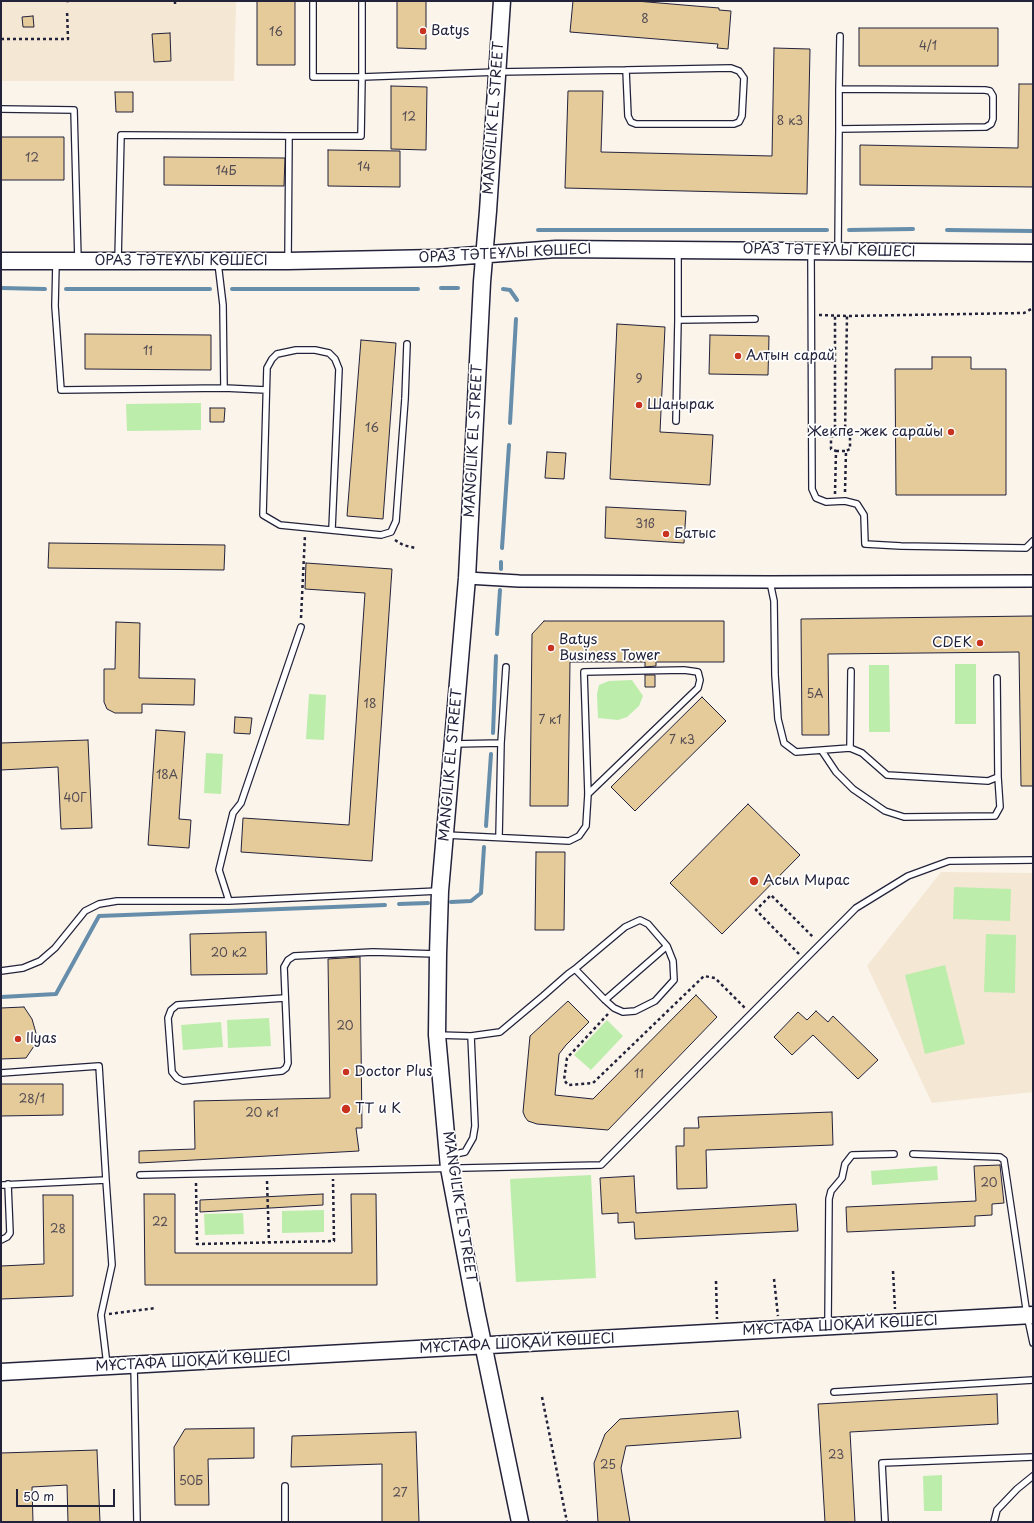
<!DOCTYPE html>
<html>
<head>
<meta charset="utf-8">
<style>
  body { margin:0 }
  #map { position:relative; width:1034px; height:1523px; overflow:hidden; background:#faf4eb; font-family:"Playpen Sans",sans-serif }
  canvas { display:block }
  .frame { position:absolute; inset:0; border:2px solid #22223b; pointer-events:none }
  .scale { position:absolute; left:16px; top:1489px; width:99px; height:18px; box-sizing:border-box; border:2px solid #22223b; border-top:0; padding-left:5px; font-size:12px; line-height:14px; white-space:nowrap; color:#22223b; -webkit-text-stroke:3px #fff; paint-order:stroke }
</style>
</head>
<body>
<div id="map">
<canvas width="1034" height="1523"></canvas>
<div class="frame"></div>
<div class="scale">50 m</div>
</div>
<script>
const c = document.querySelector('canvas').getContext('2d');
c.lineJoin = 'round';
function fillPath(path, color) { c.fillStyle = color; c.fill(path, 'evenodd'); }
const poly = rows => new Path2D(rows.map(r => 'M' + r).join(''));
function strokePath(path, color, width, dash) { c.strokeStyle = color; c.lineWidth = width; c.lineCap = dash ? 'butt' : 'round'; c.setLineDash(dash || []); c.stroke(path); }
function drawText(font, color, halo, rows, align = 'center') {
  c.font = font + ' "Playpen Sans",sans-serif'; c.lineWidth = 3.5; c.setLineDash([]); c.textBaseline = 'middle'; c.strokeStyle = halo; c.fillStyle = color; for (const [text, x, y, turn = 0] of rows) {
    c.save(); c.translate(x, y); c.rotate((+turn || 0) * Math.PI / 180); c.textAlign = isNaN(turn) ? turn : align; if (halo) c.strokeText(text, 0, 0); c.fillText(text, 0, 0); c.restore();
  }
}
fillPath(poly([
  [1,1,236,1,234,81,1,81],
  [941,872,1033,873,1033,1092,932,1103,867,966]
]), '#f4e7d3');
fillPath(poly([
  [201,403,201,430,127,431,126,404],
  [955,664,976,664,976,724,955,724],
  [869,665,889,665,890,732,869,732],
  [632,680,643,696,639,706,627,717,618,720,598,718,597,694,599,685,609,681],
  [309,694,326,695,324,740,306,739],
  [206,753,223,754,221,794,204,793],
  [954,887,1011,889,1010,921,953,919],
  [986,934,1016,935,1015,993,984,992],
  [945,965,965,1044,925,1054,905,975],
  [269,1018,271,1046,228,1048,227,1020],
  [607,1020,623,1036,591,1070,574,1055],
  [221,1022,223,1047,183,1050,181,1025],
  [937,1166,938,1180,872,1185,871,1171],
  [591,1175,596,1278,516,1282,510,1179],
  [324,1210,324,1232,282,1233,282,1211],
  [243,1213,244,1234,205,1235,204,1214],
  [942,1475,942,1511,924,1511,923,1476]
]), '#bdedab');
strokePath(poly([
  [538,230,827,230],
  [849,230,913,229],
  [947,230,1033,231],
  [1,288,45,289],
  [441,288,458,288],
  [66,289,210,289],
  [232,289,418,289],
  [503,289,510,290,517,300],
  [510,423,516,319],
  [502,548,509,445],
  [501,569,501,562],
  [497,634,500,590],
  [493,733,496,656],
  [486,826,491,754],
  [451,902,471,901,481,893,484,847],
  [399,904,428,903],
  [1,997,56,994,99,916,385,905]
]), '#668daa', 4);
const building = poly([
  [257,1,295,1,295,65,257,65,257,1],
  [397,1,426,1,426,49,397,48,397,1],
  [573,1,636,1,719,8,719,10,731,11,728,49,717,48,718,44,570,32,573,1],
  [33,16,34,27,23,27,22,17,33,16],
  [859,28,998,28,998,66,859,66,859,28],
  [170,33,171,61,154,62,152,34,170,33],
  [774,48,810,49,807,194,565,188,568,91,603,91,601,152,772,156,774,48],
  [1019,84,1033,84,1033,187,860,185,860,145,1018,148,1019,84],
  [391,86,427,87,426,150,391,149,391,86],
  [115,92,133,92,133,112,116,112,115,92],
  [1,137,64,137,64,180,1,180,1,137],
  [328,150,400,151,400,187,328,186,328,150],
  [164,157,285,158,284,186,164,185,164,157],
  [617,324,665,327,660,432,713,435,710,485,610,479,617,324],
  [85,334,211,335,211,370,85,369,85,334],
  [710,335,769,336,768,375,709,374,710,335],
  [361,340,396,343,383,519,347,516,361,340],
  [932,357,971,357,971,369,1006,369,1006,495,896,495,895,369,932,369,932,357],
  [210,408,225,408,224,422,210,422,210,408],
  [547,452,566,453,564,479,545,478,547,452],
  [606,507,686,511,684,543,605,538,606,507],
  [49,543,225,545,224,570,48,568,49,543],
  [306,563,392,569,372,861,241,852,243,818,349,825,365,593,305,589,306,563],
  [1033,616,1033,786,1021,786,1019,652,828,654,829,735,802,735,801,619,1033,616],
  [544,621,724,621,724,662,656,662,656,666,645,667,645,662,570,662,568,806,530,806,532,634,544,621],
  [116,622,140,623,139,678,195,679,194,705,142,704,142,713,115,713,107,709,104,702,104,669,115,669,116,622],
  [645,675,655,675,655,687,645,687,645,675],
  [702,697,726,721,635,811,611,787,702,697],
  [235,717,252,718,250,734,234,733,235,717],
  [156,730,185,732,179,819,191,820,189,848,148,845,156,730],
  [88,740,92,828,61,829,58,767,1,770,1,743,88,740],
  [748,804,800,855,722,934,670,883,748,804],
  [536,852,565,852,564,930,535,930,536,852],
  [266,932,267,974,191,975,190,934,266,932],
  [360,957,362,1128,356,1128,359,1151,139,1163,139,1151,195,1149,194,1101,330,1098,328,959,360,957],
  [696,995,717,1017,608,1130,537,1124,528,1121,525,1117,523,1112,530,1036,568,1001,589,1022,566,1045,559,1054,555,1095,593,1099,696,995],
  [24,1007,32,1019,36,1033,34,1046,26,1058,1,1059,1,1008,24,1007],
  [816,1011,828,1022,833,1016,878,1060,858,1079,813,1035,792,1055,774,1037,798,1012,807,1020,816,1011],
  [1,1084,63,1084,63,1115,1,1116,1,1084],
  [832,1112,833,1145,706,1150,707,1188,677,1189,676,1146,684,1146,684,1128,699,1128,698,1117,832,1112],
  [1000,1165,1004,1203,992,1204,992,1215,975,1216,975,1226,847,1232,846,1207,976,1201,974,1166,1000,1165],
  [634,1176,636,1213,796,1204,798,1231,635,1239,634,1222,618,1223,618,1213,602,1214,600,1178,634,1176],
  [144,1194,175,1194,175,1253,352,1253,351,1194,376,1194,377,1285,145,1285,144,1194],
  [323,1194,323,1205,200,1212,200,1200,323,1194],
  [43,1195,73,1195,73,1296,1,1299,1,1266,44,1264,43,1195],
  [997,1394,998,1424,850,1432,855,1522,825,1522,818,1404,997,1394],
  [738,1411,741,1438,626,1446,621,1468,630,1522,598,1522,594,1463,605,1434,620,1419,738,1411],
  [254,1428,254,1458,208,1459,209,1505,175,1505,174,1447,185,1429,254,1428],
  [416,1432,419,1522,382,1522,382,1464,291,1467,292,1436,416,1432],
  [97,1450,100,1522,68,1522,67,1485,32,1487,33,1522,1,1522,1,1453,97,1450]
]);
fillPath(building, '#e5ca9a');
strokePath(building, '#22223b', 1);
const lane = poly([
  [313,1,313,77,362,77,362,1],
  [839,89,985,90,990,91,993,96,993,119,991,124,986,127,839,129,839,89,840,36],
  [1,109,74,110,78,260],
  [289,136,361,136,362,77,497,72,626,70,731,68,739,71,744,78,742,116,739,122,734,124,636,124,631,122,628,116,626,70],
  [838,250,839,129],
  [678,252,678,320,755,319],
  [811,253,812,489,816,498,826,502,845,501,857,504,864,515,865,544,901,546,1026,548,1033,541],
  [118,260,121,135,289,136,288,260],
  [56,263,55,306,61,390,224,388,223,305,218,263],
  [224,388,266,390],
  [676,421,678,320],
  [332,529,339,369,335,359,329,353,315,350,296,350,277,354,272,359,267,368,263,515,280,525,381,535,391,532,396,521,405,399,407,344],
  [770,582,774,601,775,675,778,719,784,743,796,752,850,748,862,753,887,775,988,781,998,777,997,678],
  [454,744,501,743,506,667],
  [850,748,851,671],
  [822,751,836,772,853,789,885,811,904,817,995,816,1000,807,998,777],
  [446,835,569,841,579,836,586,826,588,794,584,672,684,670,698,672,700,680,698,688,588,794],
  [499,837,501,743],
  [229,901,219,870,233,813,241,803,301,627],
  [575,969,625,927,640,920,648,924,667,946],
  [1,971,23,968,40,961,55,948,85,911,99,904,117,901,229,901,438,891],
  [285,998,177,1005,171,1010,168,1018,172,1072,177,1078,183,1081,282,1071,286,1068,288,1063,284,967,288,960,294,956,373,952,436,954],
  [437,1035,471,1036,500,1032,543,996,568,974,575,969,605,1000,614,1008,623,1012,635,1011,655,1001,674,980,673,961,667,946,605,1000],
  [1,1073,99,1066,106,1180],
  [913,1154,1000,1157,1004,1160,1027,1315,1033,1343],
  [450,1155,465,1152,473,1138,475,1126,471,1036],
  [140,1175,601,1165,856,908,908,876,949,861,1033,860],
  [1,1185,106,1180,112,1265,101,1315,107,1365],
  [1,1240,7,1237,10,1233,8,1184],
  [828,1324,829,1199,831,1191,842,1178,845,1164,852,1155,894,1154],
  [134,1365,137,1522],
  [834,1392,1033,1380],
  [285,1486,285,1522],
  [885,1522,882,1463,1033,1457],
  [994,1522,997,1510,1017,1489,1033,1476]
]);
const street = poly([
  [467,578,519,581,770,582,1033,581]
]);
const secondary = poly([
  [502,1,488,211,482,282,467,578,440,891,438,954,437,1035,449,1168,476,1310,520,1522],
  [1,261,288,261,437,258,556,249,1033,253],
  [1,1372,1033,1315]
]);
strokePath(lane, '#22223b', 8);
strokePath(street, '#22223b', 14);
strokePath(secondary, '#22223b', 19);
strokePath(poly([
  [66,1,71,1],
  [175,1,175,5],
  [1,39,68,39,67,10],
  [819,315,847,316,1024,313,1033,308],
  [835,435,845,435],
  [836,451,846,451],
  [845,492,846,451,850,449,850,435,845,435,847,316],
  [835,494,836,451,831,449,831,437,835,435,835,316],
  [395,540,403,545,415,548],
  [301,618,305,535],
  [799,954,756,910,771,895,814,938],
  [608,1014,567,1058,564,1080,568,1085,593,1083,704,976,715,978,745,1008],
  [267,1181,269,1243],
  [196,1183,197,1244,334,1241,333,1179],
  [893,1271,895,1309],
  [774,1279,778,1316],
  [716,1281,717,1319],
  [109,1314,156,1308],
  [542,1397,567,1522]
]), '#22223b', 2.5, [3, 3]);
strokePath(lane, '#fff', 5.5);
strokePath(street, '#fff', 11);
strokePath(secondary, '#fff', 16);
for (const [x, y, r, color] of [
  [423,31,4,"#c8321e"],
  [738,356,4,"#c8321e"],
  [639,405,4,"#c8321e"],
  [951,432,4,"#c8321e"],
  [666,534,4,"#c8321e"],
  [980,643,4,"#c8321e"],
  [551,648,4,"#c8321e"],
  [754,881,5,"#c8321e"],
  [18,1039,4,"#c8321e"],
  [346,1072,4,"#c8321e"],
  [346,1109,5,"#c8321e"]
]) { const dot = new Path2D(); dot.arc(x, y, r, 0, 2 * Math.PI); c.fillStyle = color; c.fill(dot); strokePath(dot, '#fff', 1.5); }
drawText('12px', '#534c53', null, [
  ["8",645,20],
  ["16",276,33],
  ["4/1",928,47],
  ["12",409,118],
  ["8 к3",790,122],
  ["12",32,159],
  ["14",364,168],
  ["14Б",226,172],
  ["11",148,352],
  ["9",639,380],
  ["16",372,429],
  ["31в",645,525],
  ["5А",815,695],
  ["18",370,705],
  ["7 к1",550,721],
  ["7 к3",682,741],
  ["18А",167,776],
  ["40Г",75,799],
  ["20 к2",229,954],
  ["20",345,1027],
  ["11",639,1075],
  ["28/1",32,1100],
  ["20 к1",262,1114],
  ["20",989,1184],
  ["22",160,1223],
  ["28",58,1230],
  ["23",836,1456],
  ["25",608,1466],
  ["50Б",191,1482],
  ["27",400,1494]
]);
drawText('14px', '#22223b', '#fff', [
  ["Batys",431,31],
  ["Алтын сарай",746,356],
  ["Шанырак",647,405],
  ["Жекпе-жек сарайы",943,432,"right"],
  ["Батыс",674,534],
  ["Batys",559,640],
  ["Business Tower",559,656],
  ["CDEK",972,643,"right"],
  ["Асыл Мирас",763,881],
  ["Ilyas",26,1039],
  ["Doctor Plus",354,1072],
  ["ТТ и К",355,1109]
], 'left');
drawText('14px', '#22223b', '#fff', [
  ["MANGILIK EL STREET",494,118,-86],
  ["ОРАЗ ТӘТЕҰЛЫ КӨШЕСІ",829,251,1],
  ["ОРАЗ ТӘТЕҰЛЫ КӨШЕСІ",505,254,-3],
  ["ОРАЗ ТӘТЕҰЛЫ КӨШЕСІ",181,261],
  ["MANGILIK EL STREET",474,441,-87],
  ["MANGILIK EL STREET",451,765,-85],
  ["MANGILIK EL STREET",459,1207,81],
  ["МҰСТАФА ШОҚАЙ КӨШЕСІ",840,1326,-3],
  ["МҰСТАФА ШОҚАЙ КӨШЕСІ",517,1344,-3],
  ["МҰСТАФА ШОҚАЙ КӨШЕСІ",193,1362,-3]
]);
</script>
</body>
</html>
